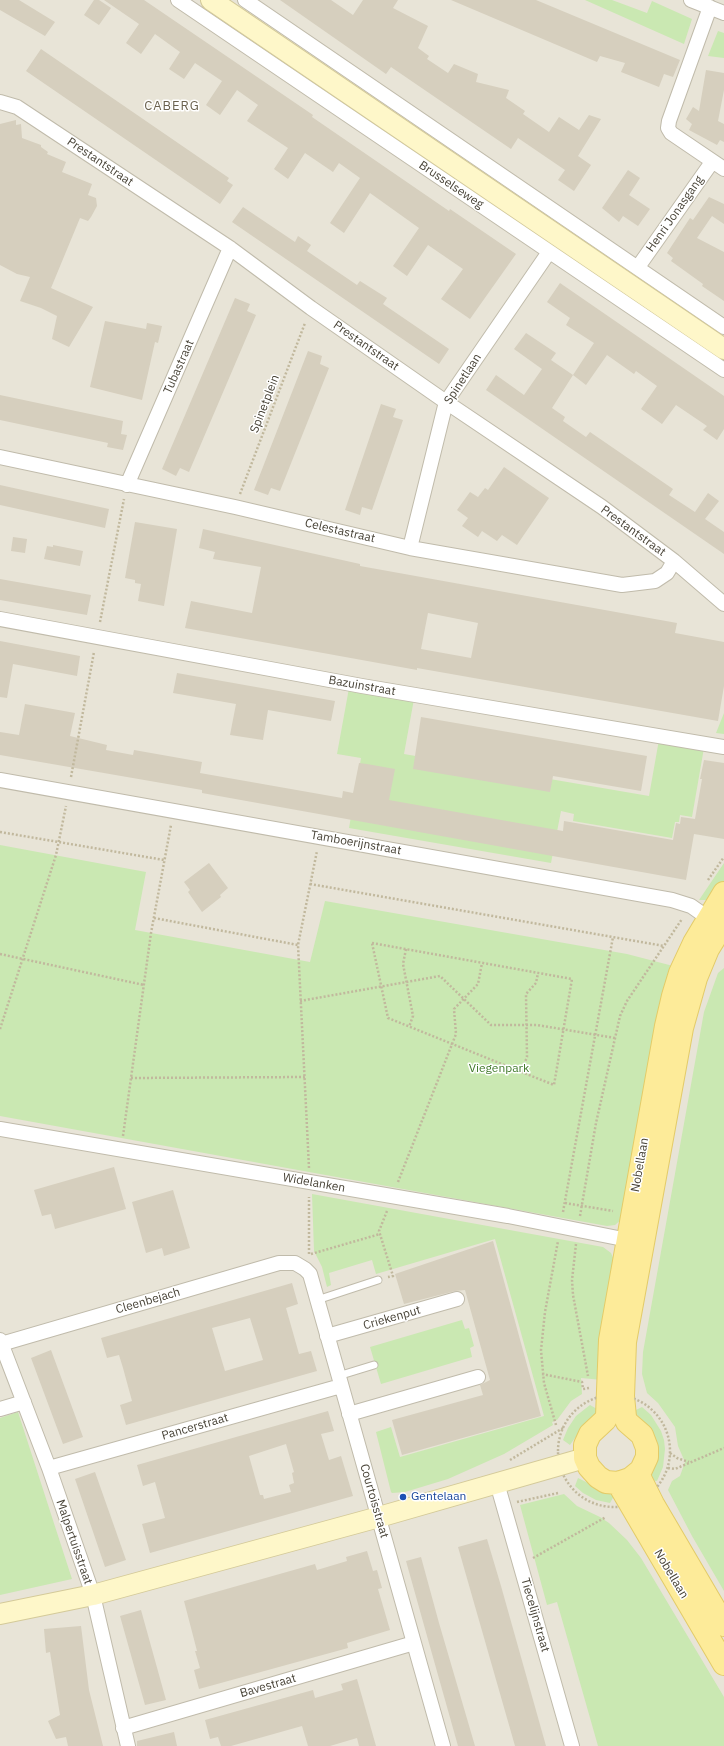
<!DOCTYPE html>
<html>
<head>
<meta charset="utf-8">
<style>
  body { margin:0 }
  canvas { display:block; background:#f4f2e9 }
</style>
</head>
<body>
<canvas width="724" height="1746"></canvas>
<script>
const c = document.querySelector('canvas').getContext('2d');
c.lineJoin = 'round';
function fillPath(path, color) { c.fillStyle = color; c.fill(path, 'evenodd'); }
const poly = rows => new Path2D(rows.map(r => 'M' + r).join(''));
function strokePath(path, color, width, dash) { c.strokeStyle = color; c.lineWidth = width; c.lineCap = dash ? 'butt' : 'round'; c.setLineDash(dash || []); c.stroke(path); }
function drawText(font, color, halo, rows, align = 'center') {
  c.font = font + ' "IBM Plex Sans",sans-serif'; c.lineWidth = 3; c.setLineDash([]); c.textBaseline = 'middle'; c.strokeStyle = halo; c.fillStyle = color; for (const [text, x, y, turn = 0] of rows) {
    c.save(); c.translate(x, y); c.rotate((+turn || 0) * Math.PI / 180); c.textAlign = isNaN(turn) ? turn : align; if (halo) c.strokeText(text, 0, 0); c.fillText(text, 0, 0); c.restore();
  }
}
fillPath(poly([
  [0,0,724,0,724,1746,0,1746]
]), '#e8e4d7');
fillPath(poly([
  [585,0,612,0,647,13,652,1,692,19,684,44],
  [718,31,724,33,724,58,708,56],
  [349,688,414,699,404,754,649,796,660,734,705,742,692,817,680,815,679,822,675,822,672,838,573,821,574,814,561,811,551,863,349,828,361,758,337,754],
  [724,713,724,734,716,733],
  [0,845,146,872,135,930,310,962,325,901,627,954,677,967,623,1218,615,1225,607,1226,0,1116],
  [724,863,724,883,707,900,699,900],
  [724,968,724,1591,692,1536,668,1490,672,1481,680,1476,685,1462,678,1446,675,1427,658,1403,647,1393,642,1374,643,1352,704,1012,718,973],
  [312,1194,603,1247,611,1253,614,1260,602,1380,581,1378,582,1394,571,1401,557,1420,552,1422,553,1425,504,1454,448,1479,405,1492,392,1493,391,1492,376,1432,391,1427,400,1457,544,1416,495,1239,376,1274,372,1260,329,1273,331,1285,327,1287,322,1267,314,1251],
  [462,1320,465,1329,469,1328,474,1346,470,1348,472,1357,381,1384,370,1347],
  [590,1405,597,1409,596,1413,584,1425,570,1445,563,1440,568,1428,576,1416],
  [642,1407,651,1415,661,1431,664,1440,665,1449,663,1467,657,1481,649,1480,644,1423,634,1411],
  [18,1412,72,1579,0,1595,0,1418],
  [578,1478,614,1496,610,1503,596,1500,583,1493,575,1486],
  [564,1494,577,1506,600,1517,609,1523,627,1540,641,1558,724,1697,724,1746,598,1746,557,1602,547,1605,520,1505]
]), '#cae8b2');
fillPath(poly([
  [0,0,19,0,55,22,45,36,0,10],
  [94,0,99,0,111,8,99,25,84,15],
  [104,0,144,0,313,115,312,117,449,211,450,209,516,254,470,319,441,299,463,269,428,245,407,276,393,266,419,228,370,193,344,233,330,223,360,178,339,163,333,172,305,153,288,179,274,169,288,148,247,121,258,105,237,90,220,115,206,105,222,81,195,63,184,79,169,69,180,52,155,34,141,54,126,43,139,24],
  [280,0,331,0,353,15,363,0,398,0,393,8,428,26,418,48,429,56,427,59,448,73,454,64,478,74,476,82,509,90,506,98,525,111,523,114,549,132,559,117,579,130,589,115,601,119,578,156,591,165,574,191,558,180,565,170,518,138,511,149,391,67,386,74],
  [451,0,536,0,680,60,673,77,664,74,659,87,621,72,625,63,600,56,597,62],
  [41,49,229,178,227,181,233,185,220,204,26,71],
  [706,70,724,73,724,90,718,121,724,124,724,142,720,140,717,145,689,130,692,124,686,119,693,107,699,111],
  [16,120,16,125,21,124,22,138,41,145,41,147,48,152,47,154,66,162,62,172,92,184,88,195,96,198,97,206,91,217,88,221,80,218,51,288,93,307,69,347,52,339,57,316,41,308,20,301,30,277,17,274,0,265,0,124],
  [628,170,640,178,629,195,650,209,638,226,623,216,619,222,602,208],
  [709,197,724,204,724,224,712,216,697,238,724,252,724,301,702,286,703,284,671,261,673,258,667,253,690,218,693,220],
  [243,207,295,242,298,236,311,245,307,251,357,285,360,281,387,298,383,304,449,349,439,364,232,222],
  [560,283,724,396,724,429,717,440,703,430,707,426,676,405,662,424,641,409,657,386,636,371,634,374,607,355,586,385,573,375,552,408,565,417,563,421,586,437,590,432,673,489,669,495,695,512,708,493,719,501,705,519,724,532,724,554,486,390,496,375,524,395,542,369,514,349,526,333,556,353,551,360,573,375,594,343,566,325,570,318,547,302],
  [235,298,250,304,247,311,256,315,189,472,180,468,176,476,162,469],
  [105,321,146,329,147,323,162,326,158,343,155,342,142,400,90,387],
  [308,351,322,356,320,364,329,368,280,491,271,488,268,495,254,490],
  [0,395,123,421,121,434,127,435,123,450,107,447,108,443,0,420],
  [381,404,396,409,393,417,403,420,372,510,362,507,360,515,345,510],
  [504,467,549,498,517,545,502,535,497,541,482,531,478,537,462,526,468,518,457,510,470,492,478,497,485,488,488,490],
  [0,485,109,509,105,528,0,505],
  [135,522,177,529,164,606,138,601,141,584,135,583,135,580,125,578],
  [203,529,360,564,360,566,677,623,675,633,724,642,724,686,718,721,417,668,417,670,185,628,191,601,252,613,261,567,213,559,215,552,199,548],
  [428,613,478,623,471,658,421,649],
  [13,537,27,539,25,553,11,551],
  [53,545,83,551,80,566,44,559,47,546,53,547],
  [0,579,91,595,87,615,0,600],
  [0,641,80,656,77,676,13,664,7,698,0,697],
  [177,673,335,701,331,721,268,710,263,740,230,735,236,704,173,693],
  [25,704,75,713,70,736,107,745,106,750,133,755,134,750,202,762,200,773,342,798,343,791,353,793,359,763,367,764,395,769,389,800,563,831,564,821,673,840,676,823,680,824,681,817,695,819,702,779,700,779,704,760,724,763,724,839,694,834,686,880,202,793,202,790,0,755,0,732,19,735],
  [421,717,647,756,641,791,553,776,550,792,413,769],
  [209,863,228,888,220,895,221,897,202,912,188,892,190,890,184,882],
  [114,1167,126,1209,55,1229,51,1214,42,1216,34,1190],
  [173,1190,190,1248,164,1256,162,1248,146,1253,132,1202],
  [493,1241,541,1416,402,1455,392,1420,483,1395,480,1385,490,1380,465,1290,455,1291,404,1304,395,1274],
  [292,1283,298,1304,286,1308,299,1354,311,1351,317,1371,126,1425,120,1405,132,1401,123,1368,119,1355,107,1358,101,1338],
  [250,1318,263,1360,225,1371,212,1328],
  [51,1350,83,1437,63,1444,31,1358],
  [328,1411,334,1431,321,1434,329,1460,341,1456,353,1496,150,1553,142,1524,165,1518,155,1482,143,1486,137,1465],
  [286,1444,294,1472,292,1473,294,1483,289,1485,291,1492,264,1499,263,1495,260,1495,249,1456],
  [95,1472,126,1560,105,1567,75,1479],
  [487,1539,501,1586,546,1746,515,1746,458,1547],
  [367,1551,373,1571,377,1570,382,1588,378,1589,390,1630,347,1643,348,1648,199,1689,194,1670,200,1668,195,1651,197,1651,184,1601,315,1564,317,1570,347,1561,346,1557],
  [421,1557,439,1623,475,1746,458,1746,427,1636,406,1561],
  [141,1610,166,1700,145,1705,120,1616],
  [81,1626,89,1690,103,1746,68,1746,66,1737,56,1739,48,1721,60,1715,50,1652,46,1653,44,1629],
  [357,1679,376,1746,359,1746,357,1738,330,1746,308,1746,302,1726,231,1746,221,1746,218,1737,210,1739,205,1720,313,1690,315,1698,343,1690,341,1684],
  [174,1732,177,1746,137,1746,137,1741]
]), '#d6cfbe');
const lane = poly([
  [317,1300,378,1280],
  [338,1376,374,1365]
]);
const street = poly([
  [178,0,724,370],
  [245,0,724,327],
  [691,0,724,13],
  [710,7,669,121,668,128,671,133,724,169],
  [0,102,17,107,230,248,311,308,446,402,602,507,674,561,724,604],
  [638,267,712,162],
  [0,457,235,507,410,548,622,585,655,581,667,573,674,561],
  [127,485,230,248],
  [410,548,446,402,549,252],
  [0,619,362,686,724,747],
  [0,780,672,900,691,906,708,918],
  [0,1129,508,1216,628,1240],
  [327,1336,457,1299],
  [0,1340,49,1468,93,1595,128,1746],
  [1,1344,279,1263,295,1263,305,1269,310,1274,443,1746],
  [0,1409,24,1402],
  [349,1414,478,1377],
  [49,1468,341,1386],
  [497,1483,572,1746],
  [123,1728,414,1643]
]);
const secondary = poly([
  [211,0,724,349],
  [0,1614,93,1595,379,1517,585,1458]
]);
const primary = poly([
  [724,893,694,943,680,973,673,996,666,1026,610,1340,607,1416,605,1420,590,1434,585,1445,585,1458,589,1467,598,1477,606,1482,618,1483,630,1479,641,1470,647,1457,647,1448,642,1435,627,1422,625,1417,623,1396,625,1342,682,1028,696,978,708,949,724,923],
  [638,1474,653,1504,724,1625],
  [618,1483,724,1664]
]);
strokePath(lane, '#c0bbab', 9);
strokePath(street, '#c0bbab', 16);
strokePath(secondary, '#d4ca99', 22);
strokePath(primary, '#e3cb68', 24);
strokePath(poly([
  [240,494,305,323],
  [100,622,124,499],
  [71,777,94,652],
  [0,832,164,860],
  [708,880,724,857],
  [310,884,664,946],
  [154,918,298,945],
  [372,943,572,979,554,1085,388,1018,372,943],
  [406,949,403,964,413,1016,409,1027],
  [0,954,144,985],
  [300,1001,440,976,491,1025,537,1025,615,1038],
  [0,1029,56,855,66,806],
  [521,1072,527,1057,526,994,536,983,538,973],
  [131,1078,305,1077],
  [123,1136,151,933,171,825],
  [309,1168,298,945,317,851],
  [398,1182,456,1034,454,1009,478,984,482,963],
  [565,1203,613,1211],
  [387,1211,379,1231,393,1276,388,1277],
  [563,1212,613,937],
  [580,1216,596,1123,620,1016,627,1001,682,919],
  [576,1244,572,1280,573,1295,588,1376],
  [309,1254,309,1197],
  [311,1254,380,1234],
  [542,1374,582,1382,583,1389,589,1388],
  '558 1451a56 56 0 1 1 112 0a56 56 0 1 1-112 0Z',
  [556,1425,544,1383,541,1350,545,1312,558,1241],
  [670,1453,677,1458,689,1462],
  [510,1460,563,1428],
  [668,1468,675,1469,724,1448],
  [517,1502,558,1493],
  [533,1558,606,1517]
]), '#c1b89d', 2.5, [2, 2]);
strokePath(lane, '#fff', 7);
strokePath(street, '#fff', 14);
strokePath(secondary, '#fef7c9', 20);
strokePath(primary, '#fdeb99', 22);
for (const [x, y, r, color] of [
  [403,1497,4,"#1a4fb4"]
]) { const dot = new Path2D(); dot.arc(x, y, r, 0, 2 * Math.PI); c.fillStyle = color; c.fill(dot); strokePath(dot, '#fff', 1.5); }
drawText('12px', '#484337', '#fff', [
  ["Prestantstraat",100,162,34],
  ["Brusselseweg",451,185,34],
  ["Henri Jonasgang",675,214,-55],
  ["Prestantstraat",366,346,35],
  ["Tubastraat",179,367,-66],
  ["Spinetlaan",463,379,-57],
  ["Spinetplein",265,404,-69],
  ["Celestastraat",340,531,13],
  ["Prestantstraat",633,531,36],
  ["Bazuinstraat",362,686,10],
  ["Tamboerijnstraat",356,843,10],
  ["Nobellaan",640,1165,-80],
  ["Widelanken",314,1183,10],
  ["Cleenbejach",148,1301,-16],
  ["Criekenput",392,1318,-16],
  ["Pancerstraat",195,1427,-16],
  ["Courtoisstraat",374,1501,74],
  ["Malpertuisstraat",74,1542,71],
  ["Nobellaan",671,1574,59],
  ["Tiecelijnstraat",535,1615,74],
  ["Bavestraat",268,1686,-16]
]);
drawText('12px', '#407a2a', '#fff', [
  ["Viegenpark",499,1069]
]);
drawText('12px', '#164399', '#fff', [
  ["Gentelaan",411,1497]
], 'left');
c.letterSpacing = '1px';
drawText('13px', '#6b624e', '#fff', [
  ["CABERG",172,106]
]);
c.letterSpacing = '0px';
</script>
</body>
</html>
